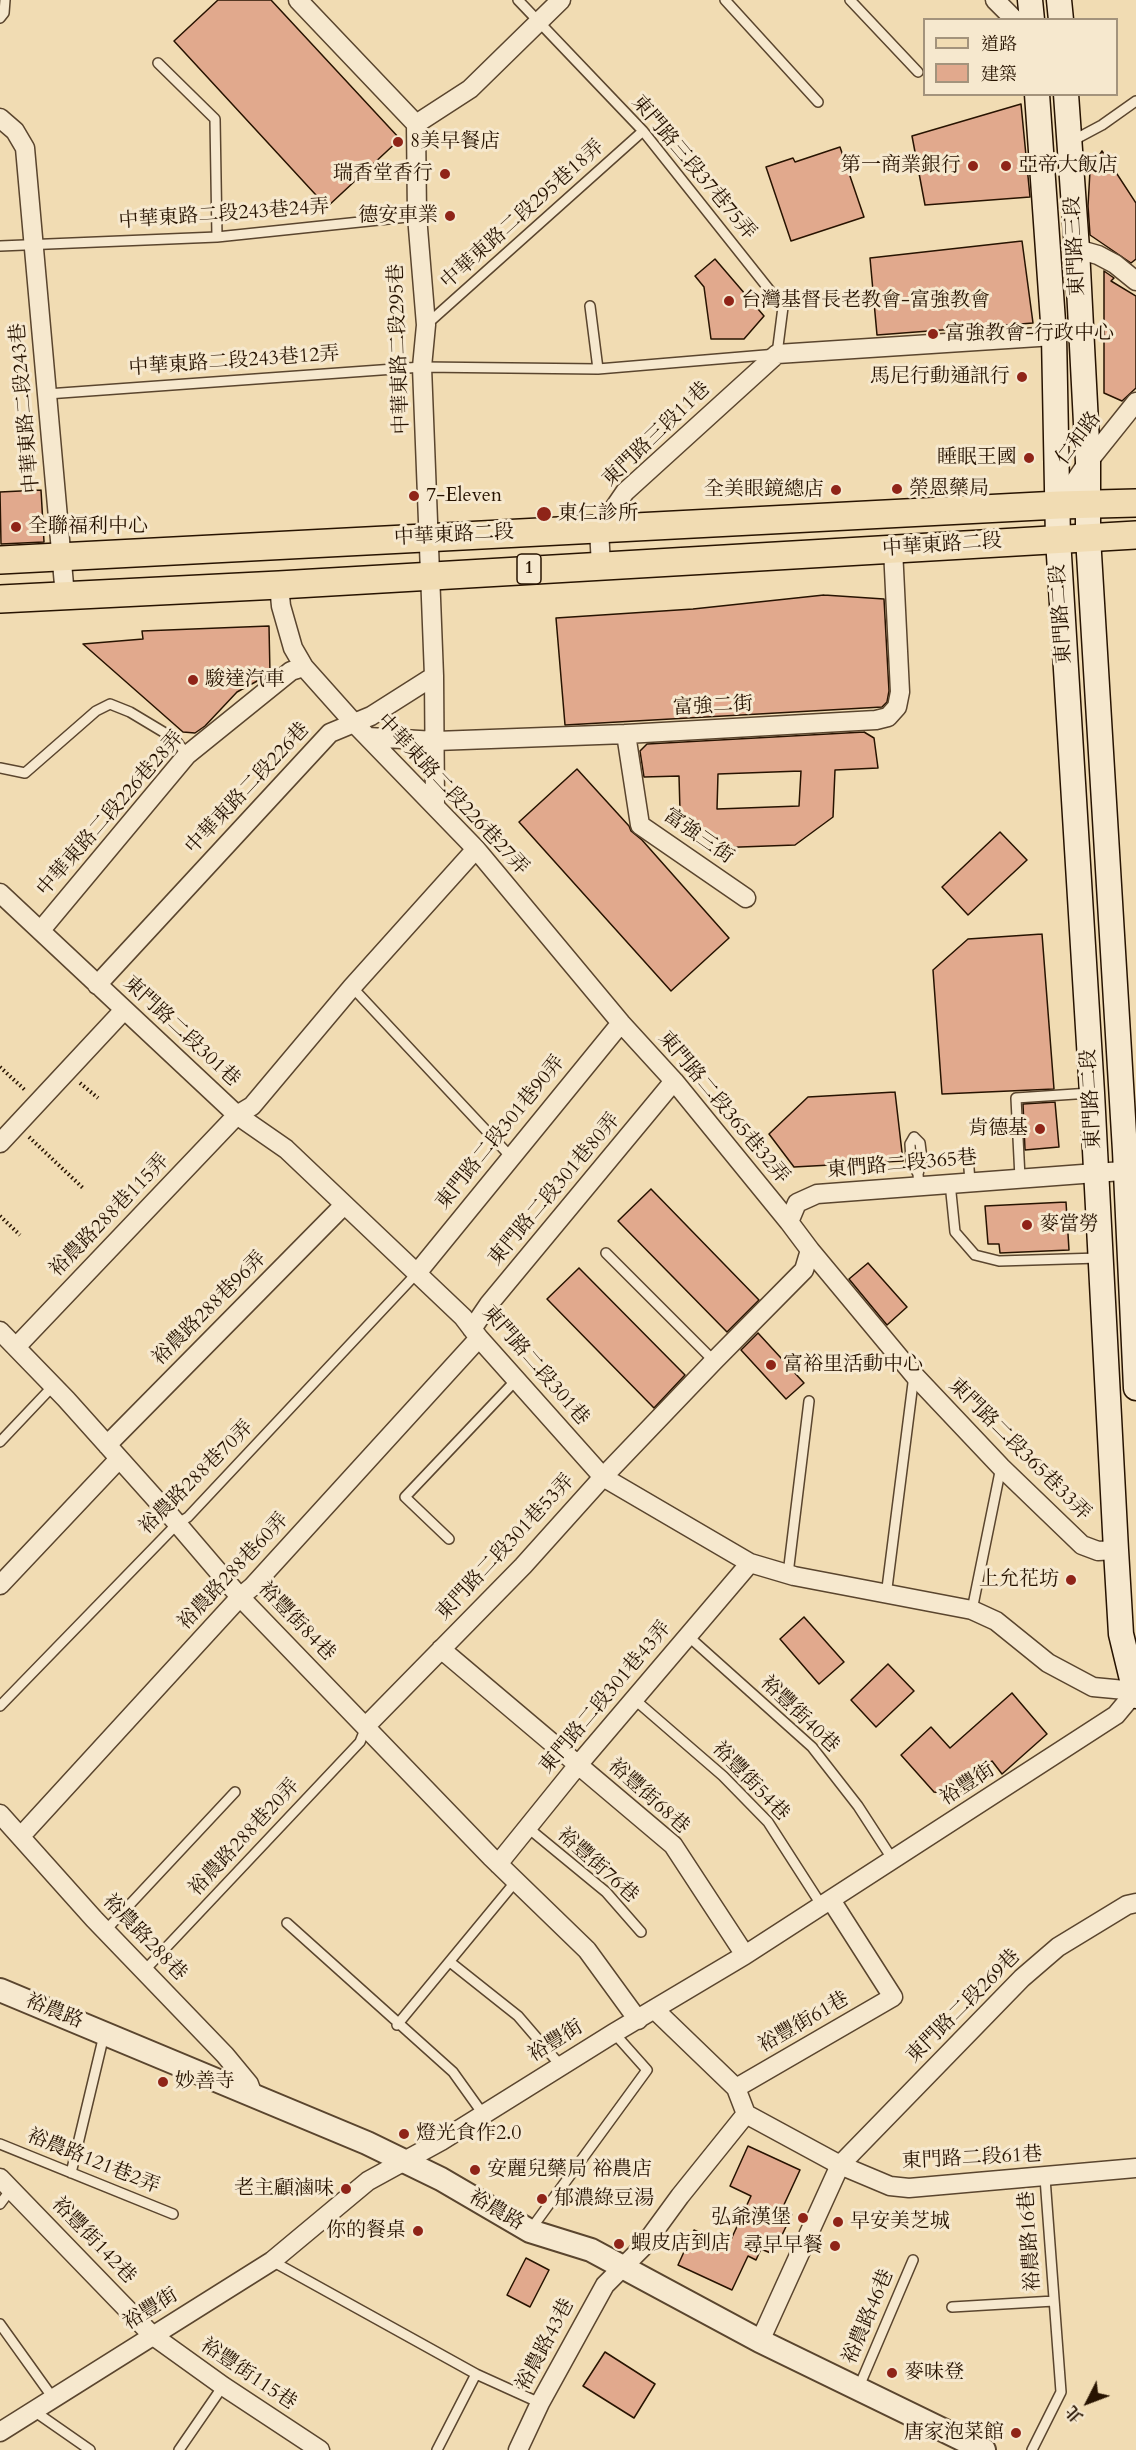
<!DOCTYPE html>
<html>
<head>
<meta charset="utf-8">
<style>
  body { margin:0 }
  #map { position:relative; width:1136px; height:2450px; overflow:hidden; background:#f1dcb3; font-family:Cardo,"Noto Serif TC",serif }
  canvas { display:block }
  .legend { position:absolute; left:923px; top:18px; width:195px; height:78px; box-sizing:border-box; background:#f6e8ce; border:2px solid #a3937c; margin:0; padding:8px 10px; list-style:none; font-size:18px; color:#271301 }
  .legend li { display:flex; align-items:center; gap:12px; height:30px }
  .legend b { width:30px; border:2px solid #a3937c }
  .north { position:absolute; left:1058px; top:2372px; width:60px; height:60px; -webkit-text-stroke:4px #f6e8ce; paint-order:stroke; rotate:228deg; font-size:16px; font-weight:700; line-height:24px; text-align:center; color:#271301 }
  .north::after { content:''; display:block; margin:auto; width:21px; height:27px; background:#271301; clip-path:polygon(50% 0,100% 100%,50% 72%,0 100%) }
</style>
</head>
<body>
<div id="map">
<canvas width="1136" height="2450"></canvas>
<ul class="legend">
<li><b style="height:8px;background:#f1dcb3"></b>道路</li>
<li><b style="height:16px;background:#e1a98d"></b>建築</li>
</ul>
<div class="north">北</div>
</div>
<script>
const c = document.querySelector('canvas').getContext('2d');
c.lineJoin = 'round';
function fillPath(path, color) { c.fillStyle = color; c.fill(path, 'evenodd'); }
const poly = rows => new Path2D(rows.map(r => 'M' + r).join(''));
function strokePath(path, color, width, dash) { c.strokeStyle = color; c.lineWidth = width; c.lineCap = dash ? 'butt' : 'round'; c.setLineDash(dash || []); c.stroke(path); }
function drawText(font, color, halo, rows, align = 'center') {
  c.font = font + ' Cardo,"Noto Serif TC",serif'; c.lineWidth = 6; c.setLineDash([]); c.textBaseline = 'middle'; c.strokeStyle = halo; c.fillStyle = color; for (const [text, x, y, turn = 0] of rows) {
    c.save(); c.translate(x, y); c.rotate((+turn || 0) * Math.PI / 180); c.textAlign = isNaN(turn) ? turn : align; if (halo) c.strokeText(text, 0, 0); c.fillText(text, 0, 0); c.restore();
  }
}
const building = poly([
  [218,0,271,0,400,139,327,207,174,41,218,0],
  [1021,104,1030,197,925,205,912,136,1021,104],
  [840,147,864,217,791,241,766,167,793,158,795,162,840,147],
  [1102,151,1136,203,1136,259,1131,263,1090,235,1088,206,1090,171,1102,151],
  [1022,241,1033,323,877,335,870,258,1022,241],
  [715,259,764,316,744,339,711,339,704,287,695,276,715,259],
  [1104,271,1114,278,1111,281,1136,296,1136,388,1122,401,1104,393,1104,271],
  [41,490,44,542,1,544,0,492,41,490],
  [824,595,884,599,889,691,887,702,882,707,565,725,556,618,693,609,824,595],
  [269,626,270,674,237,692,205,726,195,733,183,732,83,644,143,639,142,631,269,626],
  [864,732,874,738,878,768,835,770,833,817,795,845,713,848,680,811,679,776,644,777,640,751,647,744,864,732],
  [801,771,799,806,717,809,718,774,801,771],
  [577,769,629,826,631,831,642,840,729,938,671,991,519,822,577,769],
  [1000,832,1027,860,968,915,942,887,1000,832],
  [1042,934,1054,1089,942,1094,933,970,968,939,1042,934],
  [895,1092,903,1161,794,1167,769,1134,808,1097,895,1092],
  [1055,1102,1059,1147,1025,1150,1023,1104,1055,1102],
  [651,1189,759,1300,727,1332,618,1221,651,1189],
  [1066,1202,1069,1250,1000,1253,999,1244,988,1244,985,1206,1066,1202],
  [868,1263,907,1307,887,1325,849,1279,868,1263],
  [579,1268,685,1375,654,1408,547,1299,579,1268],
  [758,1333,804,1383,786,1399,741,1350,758,1333],
  [804,1617,844,1662,819,1684,780,1639,804,1617],
  [888,1664,914,1691,876,1727,851,1700,888,1664],
  [1012,1693,1047,1734,1002,1774,992,1761,957,1796,934,1792,901,1755,931,1727,950,1748,1012,1693],
  [748,2146,800,2170,782,2209,792,2214,773,2254,761,2249,756,2260,748,2256,732,2290,678,2265,694,2230,728,2246,751,2196,730,2186,748,2146],
  [526,2258,549,2270,530,2307,507,2295,526,2258],
  [605,2352,655,2384,634,2418,583,2386,605,2352]
]);
fillPath(building, '#e1a98d');
strokePath(building, '#271301', 1.5);
const service = poly([
  [725,0,818,102],
  [850,0,918,72],
  [0,18,4,13,5,0],
  [158,63,215,119,217,237],
  [1072,141,1102,125,1136,101],
  [0,246,217,237,417,216],
  [590,306,598,369],
  [426,325,643,131],
  [47,394,422,367,598,369,777,354,783,307,643,131,518,0],
  [0,768,25,773,96,711,110,704,130,712,175,739,187,755],
  [352,987,510,1156],
  [968,1155,970,1182],
  [918,1174,911,1160,910,1144,914,1137,920,1143,922,1159,918,1174,919,1186],
  [1020,1178,1016,1098,1090,1093],
  [950,1183,955,1232,975,1255,999,1261,1099,1258],
  [606,1253,714,1361],
  [0,1442,53,1386],
  [449,1539,405,1497,517,1379],
  [788,1574,809,1401],
  [886,1596,914,1375],
  [972,1610,1001,1467],
  [688,1636,812,1747,858,1806,893,1860],
  [634,1699,723,1776,768,1822,822,1906],
  [0,1706,177,1524,188,1517,417,1273],
  [527,1827,606,1892,641,1932],
  [287,1923,453,2072,483,2114],
  [105,1931,235,1792],
  [450,1962,518,2016,561,2066],
  [144,1971,360,1742,366,1727],
  [397,2025,516,1881],
  [0,2144,173,2214],
  [71,2173,104,2035],
  [0,2204,12,2188],
  [531,2229,647,2070,614,2033],
  [272,2261,476,2374,437,2450],
  [952,2307,1054,2301],
  [0,2324,53,2398],
  [476,2374,540,2403],
  [858,2389,913,2260],
  [34,2411,90,2450],
  [179,2450,223,2386],
  [1032,2450,1061,2392,1045,2178]
]);
const minor = poly([
  [298,0,416,124],
  [995,0,1015,20],
  [0,118,15,131,25,148,65,596],
  [1077,249,1098,255,1115,264,1136,281],
  [1059,505,1088,462,1136,402],
  [601,565,599,530,625,492,777,354,1054,336],
  [279,585,281,606,293,648,304,667,354,723,476,849,621,1023,674,1081,789,1222],
  [434,676,435,805],
  [626,734,640,825,746,898],
  [368,737,436,741,626,734,876,720,888,717,897,707,900,692,893,549],
  [0,893,237,1115,286,1149,463,1317,479,1338,603,1477,750,1563,794,1576,972,1610,996,1621,1048,1663,1093,1687,1136,1691],
  [41,930,187,755,291,671,304,667],
  [97,985,330,733,371,716,434,676,422,367,426,325,417,216,416,124,470,89,561,0],
  [0,1143,124,1010],
  [810,1250,914,1375,1001,1467,1082,1545,1098,1551,1116,1550],
  [417,1273,621,1023],
  [472,1329,489,1304,674,1081],
  [0,1331,66,1399,169,1514,240,1597,491,1857,587,1950,638,2020],
  [16,1347,237,1115,252,1106,352,987,476,849],
  [107,1445,344,1205],
  [0,1585,119,1459],
  [441,1649,673,1845,745,1955],
  [366,1726,523,1566,603,1477,714,1361,804,1270,810,1250,789,1222,797,1203,817,1194,1136,1170],
  [0,1814,94,1919,225,2055,249,2084,253,2095],
  [21,1836,240,1597,252,1587,479,1338],
  [498,1864,578,1765,750,1563],
  [654,2009,736,2088,746,2114,840,2165,890,2186,909,2188,1136,2168],
  [736,2088,893,1997,831,1900],
  [0,2178,152,2335,223,2386,320,2450],
  [760,2341,840,2165,1022,1978,1058,1947,1127,1905,1136,1903],
  [0,2432,272,2261,368,2181,441,2141,614,2033,745,1955,1116,1715,1136,1691],
  [518,2450,540,2403,605,2285,642,2248,680,2196,746,2114]
]);
const tertiary = poly([
  [0,1990,367,2143,441,2179,530,2231,591,2250,760,2341,984,2450]
]);
const secondary = poly([
  [1030,0,1032,20],
  [1059,0,1061,20],
  [1037,94,1054,336,1058,539,1092,1093,1116,1550,1121,1634,1136,1696],
  [1066,94,1077,249,1088,462,1088,537,1125,1151,1136,1388]
]);
const primary = poly([
  [0,560,1059,505,1136,503],
  [0,599,279,585,1136,535]
]);
strokePath(service, '#5a452e', 12);
strokePath(minor, '#5a452e', 21);
strokePath(tertiary, '#5a452e', 26);
strokePath(secondary, '#271301', 27);
strokePath(primary, '#271301', 30);
strokePath(poly([
  [0,1067,26,1091],
  [80,1083,98,1098],
  [29,1137,83,1188],
  [0,1216,20,1235]
]), '#271301', 4, [1.5, 3]);
strokePath(service, '#f6e8ce', 9);
strokePath(minor, '#f6e8ce', 18);
strokePath(tertiary, '#f6e8ce', 22);
strokePath(secondary, '#f6e8ce', 24);
strokePath(primary, '#f1dcb3', 27);
for (const [x, y, r, color] of [
  [398,142,6,"#8f2418"],
  [973,166,6,"#8f2418"],
  [1006,166,6,"#8f2418"],
  [445,174,6,"#8f2418"],
  [450,216,6,"#8f2418"],
  [729,301,6,"#8f2418"],
  [933,334,6,"#8f2418"],
  [1022,377,6,"#8f2418"],
  [1029,458,6,"#8f2418"],
  [897,489,6,"#8f2418"],
  [836,490,6,"#8f2418"],
  [414,496,6,"#8f2418"],
  [544,514,8,"#8f2418"],
  [16,527,6,"#8f2418"],
  [193,680,6,"#8f2418"],
  [1040,1129,6,"#8f2418"],
  [1027,1225,6,"#8f2418"],
  [771,1365,6,"#8f2418"],
  [1071,1580,6,"#8f2418"],
  [163,2082,6,"#8f2418"],
  [404,2134,6,"#8f2418"],
  [475,2170,6,"#8f2418"],
  [346,2189,6,"#8f2418"],
  [542,2199,6,"#8f2418"],
  [803,2218,6,"#8f2418"],
  [838,2222,6,"#8f2418"],
  [418,2231,6,"#8f2418"],
  [619,2244,6,"#8f2418"],
  [835,2246,6,"#8f2418"],
  [892,2373,6,"#8f2418"],
  [1016,2433,6,"#8f2418"]
]) { const dot = new Path2D(); dot.arc(x, y, r, 0, 2 * Math.PI); c.fillStyle = color; c.fill(dot); strokePath(dot, '#f6e8ce', 2); }
for (const [x, y, w] of [
  [529,569,24]
]) { const box = new Path2D(); box.roundRect(x - w / 2, y - 15, w, 30, 4.5); c.fillStyle = '#f6e8ce'; c.fill(box); strokePath(box, '#271301', 1.5); }
drawText('bold 18px', '#271301', null, [
  ["1",529,569]
]);
drawText('20px', '#271301', '#f6e8ce', [
  ["8美早餐店",410,142],
  ["第一商業銀行",961,166,"right"],
  ["亞帝大飯店",1018,166],
  ["瑞香堂香行",433,174,"right"],
  ["德安車業",438,216,"right"],
  ["台灣基督長老教會-富強教會",741,301],
  ["富強教會-行政中心",945,334],
  ["馬尼行動通訊行",1010,377,"right"],
  ["睡眠王國",1017,458,"right"],
  ["榮恩藥局",909,489],
  ["全美眼鏡總店",824,490,"right"],
  ["7-Eleven",426,496],
  ["東仁診所",558,514],
  ["全聯福利中心",28,527],
  ["駿達汽車",205,680],
  ["肯德基",1028,1129,"right"],
  ["麥當勞",1039,1225],
  ["富裕里活動中心",783,1365],
  ["上允花坊",1059,1580,"right"],
  ["妙善寺",175,2082],
  ["燈光食作2.0",416,2134],
  ["安麗兒藥局 裕農店",487,2170],
  ["老主顧滷味",334,2189,"right"],
  ["郁濃綠豆湯",554,2199],
  ["弘爺漢堡",791,2218,"right"],
  ["早安美芝城",850,2222],
  ["你的餐桌",406,2231,"right"],
  ["蝦皮店到店",631,2244],
  ["尋早早餐",823,2246,"right"],
  ["麥味登",904,2373],
  ["唐家泡菜館",1004,2433,"right"]
], 'left');
drawText('20px', '#271301', '#f6e8ce', [
  ["東門路三段37巷75弄",693,168,50],
  ["中華東路二段243巷24弄",224,215,-4],
  ["中華東路二段295巷18弄",523,215,-42],
  ["東門路三段",1076,246,-93],
  ["中華東路二段295巷",400,349,-92],
  ["中華東路二段243巷12弄",234,362,-4],
  ["中華東路二段243巷",26,408,-95],
  ["東門路三段11巷",657,435,-44],
  ["仁和路",1079,439,-53],
  ["中華東路二段",454,536,-3],
  ["中華東路二段",942,546,-4],
  ["東門路二段",1062,614,-94],
  ["富強二街",713,707,-3],
  ["中華東路二段226巷",248,789,-47],
  ["中華東路二段226巷27弄",452,795,47],
  ["中華東路二段226巷28弄",111,814,-49],
  ["富強三街",698,837,35],
  ["東門路二段301巷",181,1032,43],
  ["東門路二段",1092,1099,-93],
  ["東門路二段365巷32弄",723,1108,50],
  ["東門路二段301巷90弄",501,1133,-51],
  ["東們路二段365巷",902,1165,-5],
  ["東門路二段301巷80弄",555,1190,-50],
  ["裕農路288巷115弄",110,1216,-46],
  ["裕農路288巷96弄",210,1309,-45],
  ["東門路二段301巷",535,1366,49],
  ["東門路二段365巷33弄",1019,1450,45],
  ["裕農路288巷70弄",197,1478,-45],
  ["東門路二段301巷53弄",506,1548,-47],
  ["裕農路288巷60弄",234,1572,-47],
  ["裕豐街84巷",296,1622,46],
  ["東門路二段301巷43弄",606,1698,-50],
  ["裕豐街40巷",799,1715,44],
  ["裕豐街54巷",750,1782,46],
  ["裕豐街",968,1785,-33],
  ["裕豐街68巷",648,1797,42],
  ["裕農路288巷20弄",245,1838,-47],
  ["裕豐街76巷",597,1866,42],
  ["裕農路288巷",144,1938,46],
  ["東門路二段269巷",964,2007,-45],
  ["裕農路",54,2012,22],
  ["裕豐街61巷",804,2023,-30],
  ["裕豐街",556,2042,-32],
  ["東門路二段61巷",972,2159,-3],
  ["裕農路121巷2弄",93,2162,22],
  ["裕農路",496,2211,30],
  ["裕豐街142巷",93,2241,46],
  ["裕農路16巷",1031,2241,-94],
  ["裕豐街",151,2310,-32],
  ["裕農路46巷",869,2317,-67],
  ["裕農路43巷",546,2345,-62],
  ["裕豐街115巷",248,2375,34]
]);
</script>
</body>
</html>
